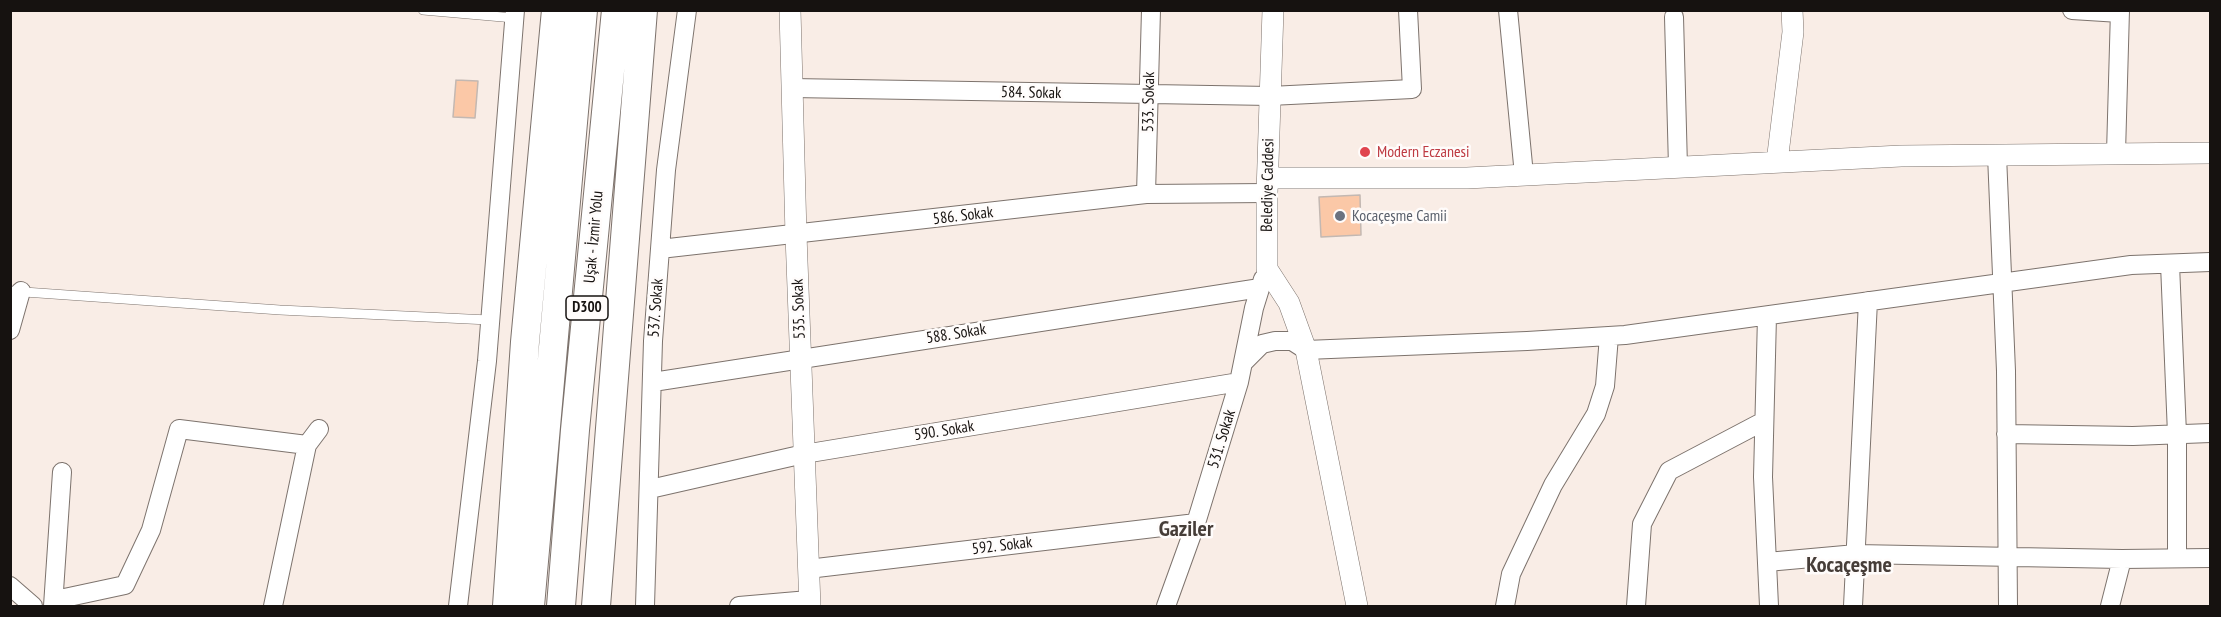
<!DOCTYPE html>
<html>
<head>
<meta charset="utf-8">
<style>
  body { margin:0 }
  #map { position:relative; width:2221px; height:617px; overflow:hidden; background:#f9ede6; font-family:"PT Sans Narrow",sans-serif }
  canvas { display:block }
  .frame { position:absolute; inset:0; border:12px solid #161210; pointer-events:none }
</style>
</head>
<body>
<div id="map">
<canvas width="2221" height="617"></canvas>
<div class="frame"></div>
</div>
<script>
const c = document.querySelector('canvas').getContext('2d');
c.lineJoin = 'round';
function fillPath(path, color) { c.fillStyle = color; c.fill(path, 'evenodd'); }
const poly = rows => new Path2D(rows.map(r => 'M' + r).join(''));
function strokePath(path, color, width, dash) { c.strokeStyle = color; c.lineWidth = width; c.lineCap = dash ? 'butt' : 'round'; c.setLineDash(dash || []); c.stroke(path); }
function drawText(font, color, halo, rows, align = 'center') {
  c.font = font + ' "PT Sans Narrow",sans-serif'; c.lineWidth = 5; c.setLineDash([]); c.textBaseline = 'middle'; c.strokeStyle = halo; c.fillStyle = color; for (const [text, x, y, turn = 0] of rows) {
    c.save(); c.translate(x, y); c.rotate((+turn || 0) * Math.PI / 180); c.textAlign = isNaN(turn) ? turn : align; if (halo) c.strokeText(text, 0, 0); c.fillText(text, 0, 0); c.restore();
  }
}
const building = poly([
  [456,80,478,81,475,118,453,117,456,80],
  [1360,195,1361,235,1321,237,1319,197,1360,195]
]);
fillPath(building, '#fbc8a7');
strokePath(building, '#c3b8b2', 1.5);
const service = poly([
  [423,10,514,18],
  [10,291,280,310,489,320]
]);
const minor = poly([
  [1508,10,1524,175],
  [2072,10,2120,13],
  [1674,17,1678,167],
  [792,88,1270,96,1412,89,1408,10],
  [2116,153,2120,10],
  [1997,155,2006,371,2008,606],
  [1146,194,1151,10],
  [660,249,1146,194,1267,193],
  [2170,264,2177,434,2177,558],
  [1767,316,1763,477,1769,606],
  [10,330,21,291],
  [1244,362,1262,344,1275,341,1292,341,1306,350,1527,341,1625,335,2131,265,2210,262],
  [653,382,1260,288],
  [2006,434,2133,436,2210,433],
  [650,489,804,454,1239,382],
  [1767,562,1856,554,2122,559,2210,558],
  [808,569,1196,523],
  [10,586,33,606],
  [55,600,125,585,151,530,179,429,307,445],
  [53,606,62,472],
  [273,606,307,445,319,429],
  [458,606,487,361,515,10],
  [645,606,653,341,666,170,687,10],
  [739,606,809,600],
  [1166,606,1196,523,1239,382,1254,308,1263,279],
  [1505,606,1511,574,1553,485,1596,414,1605,386,1609,336],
  [1636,606,1642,524,1669,471,1764,421],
  [1853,606,1868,301],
  [2110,606,2122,559]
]);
const tertiary = poly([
  [790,10,796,235,810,606],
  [1273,10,1267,193,1267,269,1289,303,1306,350,1357,606],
  [1777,162,1793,32,1792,10],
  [1268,178,1467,178,1901,156,2210,153]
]);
const trunk = poly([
  [507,606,525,342,556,10],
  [530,606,583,10],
  [561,606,575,430,616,10],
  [596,606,643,10]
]);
strokePath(service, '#7d736d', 10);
strokePath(minor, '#7d736d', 20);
strokePath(tertiary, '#7d736d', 22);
strokePath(trunk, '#7d736d', 30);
strokePath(service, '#fff', 9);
strokePath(minor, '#fff', 18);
strokePath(tertiary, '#fff', 21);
strokePath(trunk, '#fff', 28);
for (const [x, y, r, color] of [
  [1365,152,6,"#e0444e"],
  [1340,216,6,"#6b7280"]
]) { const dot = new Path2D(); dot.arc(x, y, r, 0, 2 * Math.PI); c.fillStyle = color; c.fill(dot); strokePath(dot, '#fffcfb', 2); }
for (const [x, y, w] of [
  [587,308,42]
]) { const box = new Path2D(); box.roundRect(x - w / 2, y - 12, w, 24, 4.5); c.fillStyle = '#fffcfb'; c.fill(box); strokePath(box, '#161210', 1.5); }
drawText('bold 15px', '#161210', null, [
  ["D300",587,308]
]);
drawText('16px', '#161210', '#fffcfb', [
  ["584. Sokak",1031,93,1],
  ["533. Sokak",1149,102,-89],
  ["Belediye Caddesi",1268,185,-89],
  ["586. Sokak",963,216,-7],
  ["Uşak - İzmir Yolu",594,237,-85],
  ["537. Sokak",656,308,-86],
  ["535. Sokak",799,309,-92],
  ["588. Sokak",956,334,-9],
  ["590. Sokak",944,431,-9],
  ["531. Sokak",1222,439,-73],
  ["592. Sokak",1002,546,-7]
]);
drawText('16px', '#be3a42', '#fffcfb', [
  ["Modern Eczanesi",1377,152]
], 'left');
drawText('16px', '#5b616d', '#fffcfb', [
  ["Kocaçeşme Camii",1352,216]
], 'left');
drawText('bold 22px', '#463d38', '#fffcfb', [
  ["Gaziler",1186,530],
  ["Kocaçeşme",1849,566]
]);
</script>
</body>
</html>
